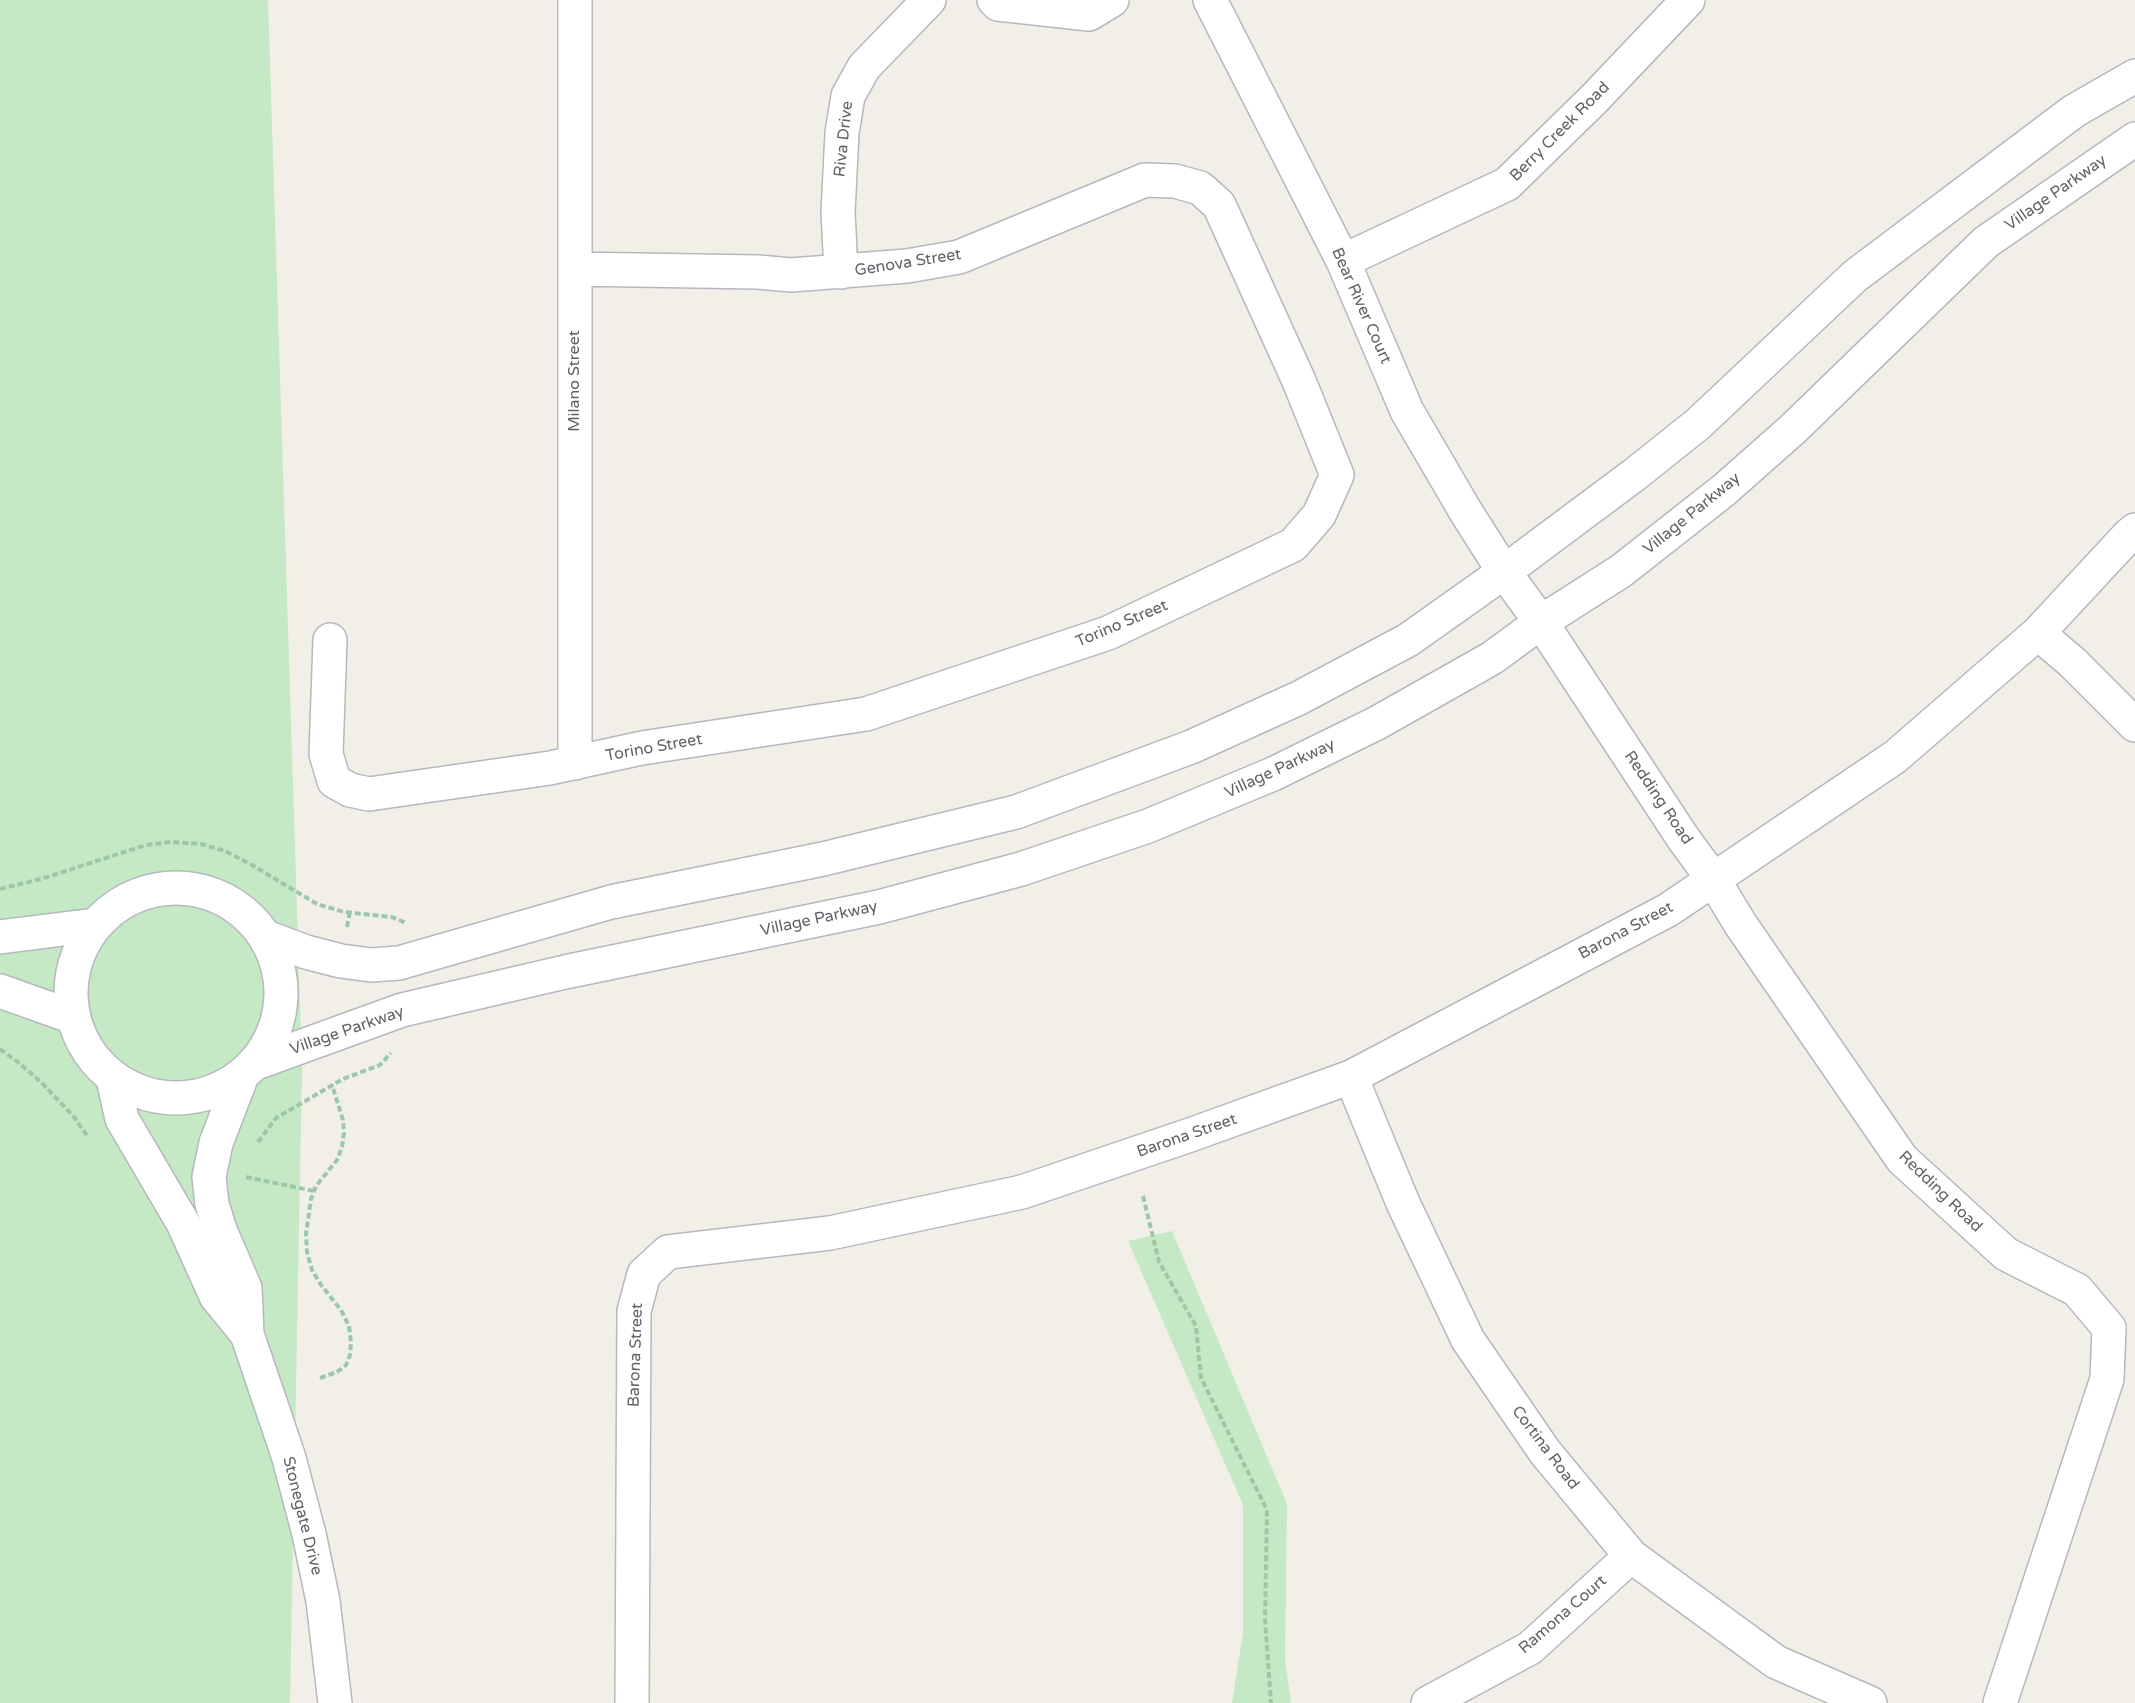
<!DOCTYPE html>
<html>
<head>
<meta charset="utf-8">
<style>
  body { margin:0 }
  canvas { display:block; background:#f1efe8 }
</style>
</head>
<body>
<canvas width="2135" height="1703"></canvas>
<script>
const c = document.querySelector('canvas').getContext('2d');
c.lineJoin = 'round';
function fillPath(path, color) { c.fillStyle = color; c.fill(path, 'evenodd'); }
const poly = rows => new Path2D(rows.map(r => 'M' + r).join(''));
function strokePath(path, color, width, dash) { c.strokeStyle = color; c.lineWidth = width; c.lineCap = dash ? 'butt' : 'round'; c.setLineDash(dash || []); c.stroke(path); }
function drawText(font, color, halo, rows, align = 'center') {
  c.font = font + ' "Varela Round",sans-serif'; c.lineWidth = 6; c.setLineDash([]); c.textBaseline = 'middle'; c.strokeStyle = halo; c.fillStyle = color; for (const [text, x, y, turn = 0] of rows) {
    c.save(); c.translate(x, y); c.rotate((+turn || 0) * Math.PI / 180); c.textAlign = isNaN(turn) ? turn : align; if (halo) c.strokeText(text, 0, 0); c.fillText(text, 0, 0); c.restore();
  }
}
fillPath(poly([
  [0,0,268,0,302,1068,290,1703,0,1703],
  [1172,1231,1287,1504,1285,1659,1291,1703,1232,1703,1243,1633,1243,1505,1128,1241]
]), '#c5e8c5');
const minor = poly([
  [994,0,998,4,1089,14,1112,0],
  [1210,0,1343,261,1407,411,1466,512,1504,572,1541,622,1683,838,1713,879,1741,925,1902,1159,2006,1254,2077,1290,2109,1328,2107,1379,2000,1703],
  [1343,261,1507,184,1594,99,1688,0],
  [841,272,838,212,842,133,848,96,864,67,929,0],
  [2038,633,2072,662,2135,725],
  [330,640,326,754,334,781,350,790,369,794,550,768,642,748,866,714,1108,633,1293,545,1319,515,1337,475,1299,381,1219,205,1200,188,1175,181,1145,180,959,257,907,266,791,275,758,272,575,269],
  [575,763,575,0],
  '71 993a105 105 0 1 1 210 0a105 105 0 1 1-210 0Z',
  [0,937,95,925],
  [266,937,306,952,341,961,371,965,399,963,611,902,823,859,1016,812,1191,747,1299,698,1408,640,1504,572,1634,475,1698,424,1855,276,2074,111,2135,76],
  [0,991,73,1017],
  [256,1063,402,1010,565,972,879,907,1021,869,1148,826,1273,774,1377,723,1492,658,1541,622,1621,571,1724,490,1793,429,1986,242,2135,139],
  [1351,1077,1403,1203,1468,1340,1545,1452,1631,1556,1776,1662,1870,1703],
  [241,1078,216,1143,209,1177,212,1204,220,1230,245,1288,247,1334,289,1458,309,1534,323,1601,335,1703],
  [113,1079,122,1119,183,1223,216,1296,247,1334],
  [632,1703,634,1311,644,1274,668,1252,830,1233,1022,1192,1190,1135,1351,1077,1668,910,1895,757,2038,633,2129,535,2135,530],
  [1428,1703,1530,1648,1631,1556]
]);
strokePath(minor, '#b5b8bc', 36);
strokePath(poly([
  [0,889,41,879,146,845,171,842,201,844,225,851,252,865,317,904,344,912,392,917,406,923],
  [347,927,350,912],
  [0,1049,18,1062,43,1084,74,1117,88,1137],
  [258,1142,276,1118,343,1079,380,1065,391,1053],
  [246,1177,314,1191],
  [1143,1196,1159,1262,1196,1326,1201,1378,1267,1510,1265,1619,1271,1703],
  [320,1378,337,1372,346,1365,350,1355,351,1342,349,1326,341,1310,321,1285,312,1270,307,1252,306,1234,311,1199,316,1186,337,1160,342,1147,344,1133,343,1120,332,1085]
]), '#9cc7a9', 4, [6, 3]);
strokePath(minor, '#fff', 33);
drawText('16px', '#5f6368', '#fff', [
  ["Berry Creek Road",1560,132,-45],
  ["Riva Drive",844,139,-84],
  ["Village Parkway",2056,193,-35],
  ["Genova Street",908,263,-9],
  ["Bear River Court",1361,306,66],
  ["Milano Street",575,381,-90],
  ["Village Parkway",1692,514,-39],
  ["Torino Street",1122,624,-23],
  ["Torino Street",654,748,-10],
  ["Village Parkway",1280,769,-25],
  ["Redding Road",1658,798,56],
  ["Village Parkway",819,919,-12],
  ["Barona Street",1626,931,-28],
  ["Village Parkway",347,1031,-19],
  ["Barona Street",1187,1136,-19],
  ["Redding Road",1940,1192,44],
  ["Barona Street",636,1355,-88],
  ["Cortina Road",1545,1448,53],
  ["Stonegate Drive",302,1516,76],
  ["Ramona Court",1563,1615,-41]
]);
</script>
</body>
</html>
